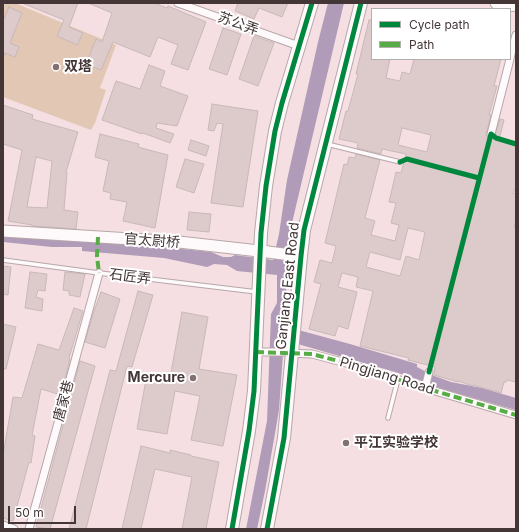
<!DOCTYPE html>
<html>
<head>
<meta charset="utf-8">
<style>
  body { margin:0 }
  #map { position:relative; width:519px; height:532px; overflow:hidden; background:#f5dfe2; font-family:Inter,sans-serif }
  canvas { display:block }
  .frame { position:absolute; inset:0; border:4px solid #443637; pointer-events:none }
  .legend { position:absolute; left:371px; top:8px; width:140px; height:52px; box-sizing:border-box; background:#fff; border:1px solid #b4afaf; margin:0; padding:5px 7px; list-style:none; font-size:12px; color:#443637 }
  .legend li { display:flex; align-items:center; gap:8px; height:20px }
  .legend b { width:20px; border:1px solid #b4afaf }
  .scale { position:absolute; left:8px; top:506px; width:68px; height:18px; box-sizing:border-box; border:2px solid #443637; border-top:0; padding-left:5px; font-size:12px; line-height:14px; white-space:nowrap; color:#443637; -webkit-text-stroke:3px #fff; paint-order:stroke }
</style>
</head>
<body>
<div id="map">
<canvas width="519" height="532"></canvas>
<div class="frame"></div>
<ul class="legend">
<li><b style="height:5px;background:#00873e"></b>Cycle path</li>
<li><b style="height:5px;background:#56ac45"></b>Path</li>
</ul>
<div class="scale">50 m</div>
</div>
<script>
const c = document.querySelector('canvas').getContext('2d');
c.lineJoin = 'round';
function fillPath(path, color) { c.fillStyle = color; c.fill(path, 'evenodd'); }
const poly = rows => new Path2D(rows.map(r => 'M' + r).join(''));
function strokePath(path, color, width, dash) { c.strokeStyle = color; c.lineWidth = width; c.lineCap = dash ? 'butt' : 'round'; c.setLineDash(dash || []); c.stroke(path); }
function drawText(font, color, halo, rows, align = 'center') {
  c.font = font + ' Inter,"Noto Sans SC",sans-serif'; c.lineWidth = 4; c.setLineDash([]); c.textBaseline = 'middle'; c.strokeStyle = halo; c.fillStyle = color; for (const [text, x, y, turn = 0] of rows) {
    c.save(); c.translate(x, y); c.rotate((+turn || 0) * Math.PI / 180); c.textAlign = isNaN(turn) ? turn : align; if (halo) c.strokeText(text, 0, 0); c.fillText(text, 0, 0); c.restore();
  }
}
fillPath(poly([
  [5,3,15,3,116,45,100,88,106,90,95,123,91,130,3,97,3,9]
]), '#e1c7b4');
fillPath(poly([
  [328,3,344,3,292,223,287,268,285,329,302,331,350,344,417,364,417,367,432,375,451,382,482,388,516,398,516,410,445,390,419,380,395,372,284,340,279,410,265,491,257,529,246,529,267,421,271,314,277,303,277,275,237,271,227,265,214,264,207,267,164,258,82,251,82,247,52,247,3,242,3,234,154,246,211,252,223,257,231,257,235,255,273,260,279,234,287,180,318,42]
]), '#b09bb8');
const building = poly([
  [22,3,78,3,69,27,83,33,77,45,57,36,64,20,22,3],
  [88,3,154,3,167,8,168,6,206,22,188,70,171,64,178,45,158,37,150,57,113,42,101,70,86,64,96,39,102,42,112,13,88,3],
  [238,3,288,3,282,17,259,8,254,19,235,11,238,3],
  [9,7,22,13,10,43,19,47,15,57,5,53,3,58,3,21,9,7],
  [369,20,372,20,372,59,390,59,386,78,400,81,402,72,410,74,414,59,501,59,494,86,497,86,489,115,491,115,486,135,489,139,494,138,500,119,504,120,499,140,516,146,516,187,513,193,516,194,516,220,514,227,516,227,516,382,507,380,506,382,504,382,501,393,473,385,473,386,458,381,458,382,434,375,435,367,408,360,409,358,360,346,373,291,356,287,358,277,342,273,338,287,357,292,348,329,338,326,335,336,309,329,321,284,314,282,320,260,332,263,336,246,325,243,344,164,347,165,349,157,355,158,356,154,380,160,365,218,375,221,371,235,395,241,399,225,391,223,396,203,389,202,396,172,401,173,406,154,382,149,381,154,357,148,358,143,339,139,346,111,348,111,358,74,356,74,369,20],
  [402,128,431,135,427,152,398,145,402,128],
  [408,228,425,232,419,260,406,256,400,276,366,267,370,252,400,260,408,228],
  [223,28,241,34,227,75,209,69,223,28],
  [254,36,274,43,258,86,239,79,254,36],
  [149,65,165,71,160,86,188,96,177,126,157,123,156,128,174,134,170,143,143,133,142,134,102,120,116,81,140,89,149,65],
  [212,104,258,111,243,207,211,203,223,124,217,123,214,131,208,130,212,104],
  [3,105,33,115,32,119,78,132,66,172,67,172,64,210,78,212,76,229,32,226,32,225,8,221,22,150,3,144,3,105],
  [36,157,52,161,47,208,27,207,36,157],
  [100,134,139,144,138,147,168,155,155,228,123,221,127,202,110,199,111,193,103,191,109,161,95,157,100,134],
  [191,140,209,146,206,156,188,150,191,140],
  [185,159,204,164,194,193,176,187,185,159],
  [189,212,211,214,209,232,187,230,189,212],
  [3,266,11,267,8,295,3,294,3,266],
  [30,272,47,274,45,291,38,290,36,297,43,299,42,311,25,308,30,272],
  [65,272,85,274,80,297,69,295,69,291,63,290,65,272],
  [138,291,153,295,132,367,127,366,86,529,69,529,110,370,116,371,138,291],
  [101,292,120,299,105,348,85,342,93,314,101,292],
  [74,308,83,311,69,358,70,359,61,395,41,389,32,435,35,436,31,463,29,462,13,521,3,518,3,455,13,397,22,398,38,344,59,350,74,308],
  [182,312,208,317,199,369,237,375,223,446,191,440,200,396,175,391,167,434,137,429,147,374,170,378,182,312],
  [3,324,16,327,6,369,3,369,3,324],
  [80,361,95,366,50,529,36,527,80,361],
  [141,446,170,453,170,450,191,455,191,456,219,462,206,529,182,529,192,477,155,469,141,529,122,529,141,446]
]);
fillPath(building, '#dccbca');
strokePath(building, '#c8b8b8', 1);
const lane = poly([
  [327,144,400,162],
  [3,260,99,273,257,292],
  [388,418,398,379]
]);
const street = poly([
  [178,3,299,46],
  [510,58,516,35],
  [491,134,510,59],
  [288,353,312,354,346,363,425,388,516,415],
  [425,388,429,372],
  [3,525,14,529],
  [29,529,99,273]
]);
const secondary = poly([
  [496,3,507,6,516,5],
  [3,231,179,242,268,252]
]);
const primary = poly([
  [232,529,249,431,254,391,261,233,266,186,275,131,282,103,312,3],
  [267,529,284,438,301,256,304,230,361,3]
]);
strokePath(lane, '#b7a7a9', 5.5);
strokePath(street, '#b7a7a9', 9);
strokePath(secondary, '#b7a7a9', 13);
strokePath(primary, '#b7a7a9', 14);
strokePath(lane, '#fefafb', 3.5);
strokePath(street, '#fefafb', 7);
strokePath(secondary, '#fefafb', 11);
strokePath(primary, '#fefafb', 12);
const streetBridge = poly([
  [263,352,286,352]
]);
const secondaryBridge = poly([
  [268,252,291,255]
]);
strokePath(streetBridge, '#b7a7a9', 9, []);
strokePath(secondaryBridge, '#b7a7a9', 13, []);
strokePath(streetBridge, '#fefafb', 7);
strokePath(secondaryBridge, '#fefafb', 11);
strokePath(poly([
  [98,237,97,256,99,273],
  [256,352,312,354,346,363,425,388,516,415]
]), '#56ac45', 4, [8, 4]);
strokePath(poly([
  [400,162,407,159,479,178],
  [429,372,491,134,496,138,516,144],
  [232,529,249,431,254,391,261,233,266,186,275,131,282,103,312,3],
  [267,529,284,438,301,256,304,230,361,3]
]), '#00873e', 5);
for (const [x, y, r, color] of [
  [56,67,4,"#827173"],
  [193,378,4,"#827173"],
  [346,443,4,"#827173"]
]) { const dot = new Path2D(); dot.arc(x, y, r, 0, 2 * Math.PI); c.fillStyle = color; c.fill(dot); strokePath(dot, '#fff', 1.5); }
drawText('14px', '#443637', '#fff', [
  ["苏公弄",238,24,20],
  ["官太尉桥",152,241,4],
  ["石匠弄",130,277,7],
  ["Ganjiang East Road",288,286,-84],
  ["Pingjiang Road",387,376,17],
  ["唐家巷",64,401,-75]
]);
drawText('bold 14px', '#443637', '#fff', [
  ["双塔",64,67],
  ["Mercure",185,378,"right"],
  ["平江实验学校",354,443]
], 'left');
</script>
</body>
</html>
